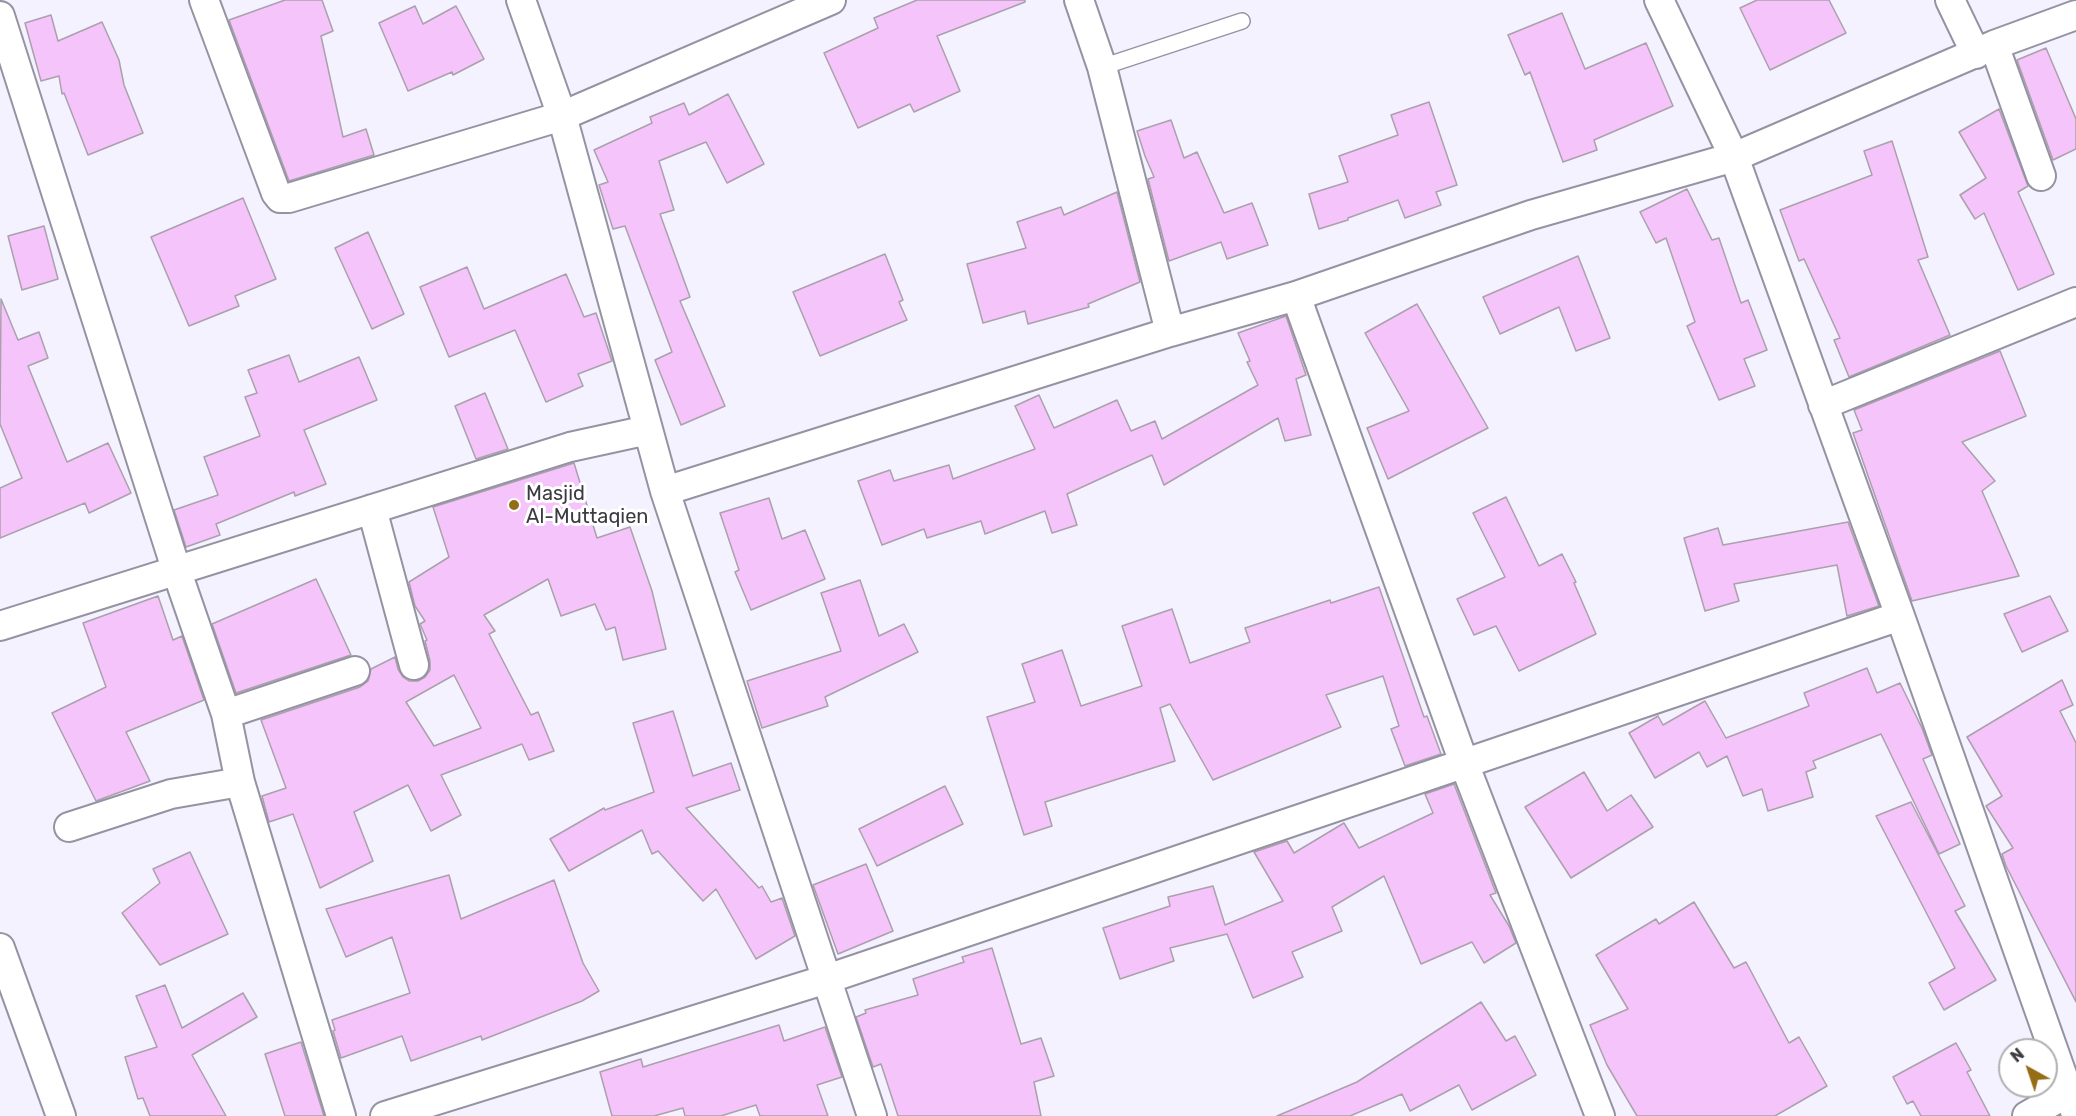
<!DOCTYPE html>
<html>
<head>
<meta charset="utf-8">
<style>
  body { margin:0 }
  #map { position:relative; width:2076px; height:1116px; overflow:hidden; background:#f4f2ff; font-family:Rubik,sans-serif }
  canvas { display:block }
  .north { position:absolute; left:1998px; top:1038px; width:60px; height:60px; box-sizing:border-box; background:#fff; border:2px solid #b1b1b3; border-radius:50%; rotate:320deg; font-size:16px; font-weight:700; line-height:24px; text-align:center; color:#3c3b41 }
  .north::after { content:''; display:block; margin:auto; width:21px; height:27px; background:#946d16; clip-path:polygon(50% 0,100% 100%,50% 72%,0 100%) }
</style>
</head>
<body>
<div id="map">
<canvas width="2076" height="1116"></canvas>
<div class="north">N</div>
</div>
<script>
const c = document.querySelector('canvas').getContext('2d');
c.lineJoin = 'round';
function fillPath(path, color) { c.fillStyle = color; c.fill(path, 'evenodd'); }
const poly = rows => new Path2D(rows.map(r => 'M' + r).join(''));
function strokePath(path, color, width, dash) { c.strokeStyle = color; c.lineWidth = width; c.lineCap = dash ? 'butt' : 'round'; c.setLineDash(dash || []); c.stroke(path); }
function drawText(font, color, halo, rows, align = 'center') {
  c.font = font + ' Rubik,sans-serif'; c.lineWidth = 6; c.setLineDash([]); c.textBaseline = 'middle'; c.strokeStyle = halo; c.fillStyle = color; for (const [text, x, y, turn = 0] of rows) {
    c.save(); c.translate(x, y); c.rotate((+turn || 0) * Math.PI / 180); c.textAlign = isNaN(turn) ? turn : align; if (halo) c.strokeText(text, 0, 0); c.fillText(text, 0, 0); c.restore();
  }
}
const building = poly([
  [285,0,322,0,333,31,321,36,343,137,366,129,374,155,289,181,229,20,285,0],
  [917,0,1025,0,1025,2,937,36,960,91,914,112,910,104,858,128,824,53,878,28,874,18,917,0],
  [1757,0,1829,0,1846,33,1770,70,1740,8,1757,0],
  [415,6,423,24,456,6,484,59,453,75,452,72,408,91,379,23,415,6],
  [1562,13,1585,69,1646,43,1673,106,1594,140,1597,150,1563,162,1530,72,1525,75,1508,35,1562,13],
  [51,15,58,41,102,22,119,60,124,85,143,133,88,155,64,93,62,94,59,76,41,81,25,23,51,15],
  [2046,48,2076,119,2076,149,2053,160,2017,60,2046,48],
  [728,94,764,164,727,183,706,142,659,161,674,210,660,214,690,297,680,301,725,406,681,425,655,360,672,352,625,226,613,229,599,185,608,182,594,150,652,123,650,117,684,103,689,115,728,94],
  [1429,102,1457,185,1436,192,1441,205,1405,218,1398,200,1348,218,1348,220,1319,229,1309,194,1348,182,1339,156,1398,135,1391,115,1429,102],
  [1999,109,2028,186,2018,192,2054,274,2018,290,1984,213,1975,219,1960,195,1986,178,1959,132,1999,109],
  [1171,120,1184,158,1197,152,1224,213,1252,203,1268,245,1227,259,1221,242,1169,261,1148,179,1154,177,1145,156,1137,131,1171,120],
  [1892,141,1928,257,1918,260,1950,335,1849,377,1834,340,1840,338,1804,259,1799,261,1780,210,1872,175,1864,151,1892,141],
  [1687,189,1712,240,1719,238,1741,303,1748,300,1767,350,1744,359,1755,386,1719,400,1687,326,1695,322,1666,238,1656,243,1640,212,1687,189],
  [1117,192,1140,282,1088,304,1089,307,1028,324,1025,311,983,323,967,264,1026,248,1017,222,1061,207,1064,215,1117,192],
  [243,198,276,279,235,296,239,306,189,326,151,237,243,198],
  [44,226,58,279,22,290,8,236,44,226],
  [368,232,404,314,372,329,335,248,368,232],
  [885,254,903,300,899,302,907,320,820,356,793,292,885,254],
  [1578,256,1610,338,1576,351,1559,307,1500,334,1483,297,1578,256],
  [467,267,484,309,566,274,584,317,596,313,612,361,578,374,583,386,546,402,515,330,449,357,420,287,467,267],
  [1,299,18,340,39,332,48,358,28,366,67,462,108,443,131,493,89,513,85,503,0,538,0,488,22,478,0,424,1,299],
  [1417,304,1488,428,1388,479,1367,428,1409,411,1365,333,1417,304],
  [1286,316,1306,375,1296,379,1311,435,1285,441,1278,418,1164,485,1152,455,1067,494,1077,525,1052,533,1045,511,985,534,981,521,927,538,924,529,882,545,858,481,890,470,894,481,949,465,953,479,1035,449,1015,406,1039,395,1054,428,1117,400,1131,431,1155,421,1162,439,1258,385,1247,362,1250,361,1238,333,1286,316],
  [2000,351,2026,416,1962,442,1995,481,1982,491,2019,576,1912,601,1853,433,1862,430,1854,410,2000,351],
  [289,355,299,382,359,357,377,400,304,430,326,484,295,496,294,492,216,524,220,535,186,547,174,510,218,495,204,457,260,436,245,397,257,393,248,370,289,355],
  [485,393,508,449,476,459,455,406,485,393],
  [574,463,597,538,630,527,652,591,666,649,623,660,615,627,606,630,595,604,561,616,548,579,484,615,495,631,489,634,531,715,538,712,554,751,529,760,522,744,441,775,461,815,431,831,408,785,354,812,373,861,320,888,293,814,269,822,262,796,286,788,261,720,360,687,368,681,371,669,395,657,398,669,403,677,409,681,418,681,425,677,430,670,430,661,425,641,427,640,420,624,425,621,415,606,409,582,449,557,433,507,574,463],
  [454,675,481,728,434,746,406,702,454,675],
  [1506,497,1539,566,1562,554,1576,582,1574,583,1596,634,1519,671,1496,626,1474,635,1457,599,1505,577,1473,513,1506,497],
  [769,498,782,539,805,530,825,579,751,610,735,572,739,570,720,513,769,498],
  [1848,522,1879,606,1847,616,1837,565,1734,584,1739,601,1705,611,1684,538,1718,528,1723,545,1848,522],
  [316,579,351,655,236,693,212,624,316,579],
  [860,580,879,636,904,624,918,652,825,697,828,706,762,728,747,681,841,651,821,593,860,580],
  [1379,587,1424,717,1427,716,1441,754,1405,766,1391,729,1399,726,1383,676,1326,695,1341,727,1213,780,1170,704,1160,708,1175,761,1045,802,1052,826,1024,835,987,717,1035,702,1022,664,1062,650,1081,706,1142,686,1122,626,1172,609,1190,663,1250,642,1245,628,1330,600,1331,603,1379,587],
  [158,596,173,640,182,636,204,700,126,732,150,781,96,801,52,713,106,687,83,623,158,596],
  [2050,596,2068,631,2022,652,2004,614,2050,596],
  [1867,668,1877,693,1900,683,1922,728,1932,755,1923,759,1960,844,1939,854,1881,734,1813,761,1816,768,1806,772,1813,797,1768,811,1762,789,1743,796,1727,756,1707,767,1699,752,1655,778,1629,733,1658,716,1663,725,1705,701,1726,738,1809,706,1804,693,1867,668],
  [2062,680,2073,705,2060,711,2076,743,2076,1002,2006,866,2002,854,2013,848,1986,806,2002,796,1967,737,2062,680],
  [673,711,693,776,731,763,740,790,686,808,759,888,762,886,771,902,782,898,795,936,756,959,716,889,703,901,658,851,652,854,642,830,569,871,550,839,604,808,605,810,654,792,633,723,673,711],
  [1584,772,1607,811,1631,795,1653,827,1571,878,1525,807,1584,772],
  [1454,784,1496,893,1490,895,1509,926,1516,943,1484,963,1472,942,1421,964,1384,876,1332,907,1342,931,1292,952,1303,977,1253,998,1227,934,1170,948,1174,961,1120,979,1103,928,1170,906,1168,897,1213,886,1225,925,1283,901,1254,852,1287,841,1294,853,1344,823,1359,848,1433,813,1425,794,1454,784],
  [945,786,963,824,877,866,859,829,945,786],
  [1911,802,1965,906,1955,911,1996,980,1944,1010,1929,983,1955,968,1876,816,1911,802],
  [190,852,228,934,160,965,122,913,160,883,153,869,190,852],
  [866,864,893,931,838,954,813,885,866,864],
  [449,875,461,919,554,880,583,963,599,991,582,1001,482,1040,481,1036,411,1061,402,1036,341,1058,333,1031,335,1030,332,1020,410,993,392,937,346,957,326,909,449,875],
  [1694,902,1734,968,1746,962,1789,1043,1799,1037,1827,1086,1775,1116,1637,1116,1607,1065,1590,1025,1628,1009,1596,955,1656,919,1659,924,1694,902],
  [992,948,1021,1044,1041,1038,1054,1076,1034,1082,1041,1116,898,1116,881,1064,873,1067,856,1017,866,1013,865,1010,918,995,913,979,964,962,962,957,992,948],
  [165,985,182,1028,243,993,257,1017,192,1055,226,1116,150,1116,143,1098,138,1099,125,1057,157,1047,136,996,165,985],
  [1481,1002,1506,1041,1515,1036,1536,1075,1472,1110,1459,1085,1410,1111,1402,1094,1350,1116,1277,1116,1357,1082,1481,1002],
  [779,1025,784,1041,825,1027,842,1077,817,1085,828,1116,760,1116,756,1105,721,1116,685,1116,683,1108,654,1116,612,1116,600,1072,641,1059,643,1067,779,1025],
  [301,1042,324,1116,285,1116,265,1054,301,1042],
  [1956,1043,1971,1070,1967,1072,1990,1116,1921,1116,1913,1101,1907,1104,1893,1077,1956,1043]
]);
fillPath(building, '#f4c4fa');
strokePath(building, '#aba0ac', 1.5);
const lane = poly([
  [1102,67,1242,21]
]);
const street = poly([
  [204,0,276,193,280,198,289,198,562,116,831,0],
  [521,0,562,116,665,491,872,1116],
  [1079,0,1102,67,1170,332],
  [1659,0,1734,157,1900,616,2076,1114],
  [1950,0,1976,54],
  [0,16,177,572,226,714,240,782,341,1116],
  [1994,45,2041,176],
  [1296,296,1464,763,1600,1116],
  [1823,405,2076,302],
  [665,491,1170,332,1296,296,1531,215,1734,157,1994,45,2076,15],
  [372,509,414,665],
  [0,626,570,447,648,430],
  [226,714,355,671],
  [69,827,171,794,240,782],
  [0,948,61,1116],
  [385,1116,827,979,1900,616],
  [2027,1116,2076,1088]
]);
strokePath(lane, '#9593a2', 18);
strokePath(street, '#9593a2', 32);
strokePath(lane, '#fff', 15);
strokePath(street, '#fff', 28);
for (const [x, y, r, color] of [
  [514,505,6,"#946d16"]
]) { const dot = new Path2D(); dot.arc(x, y, r, 0, 2 * Math.PI); c.fillStyle = color; c.fill(dot); strokePath(dot, '#fff', 2); }
drawText('20px', '#3c3b41', '#fff', [
  ["Masjid",526,494],
  ["Al-Muttaqien",526,517]
], 'left');
</script>
</body>
</html>
